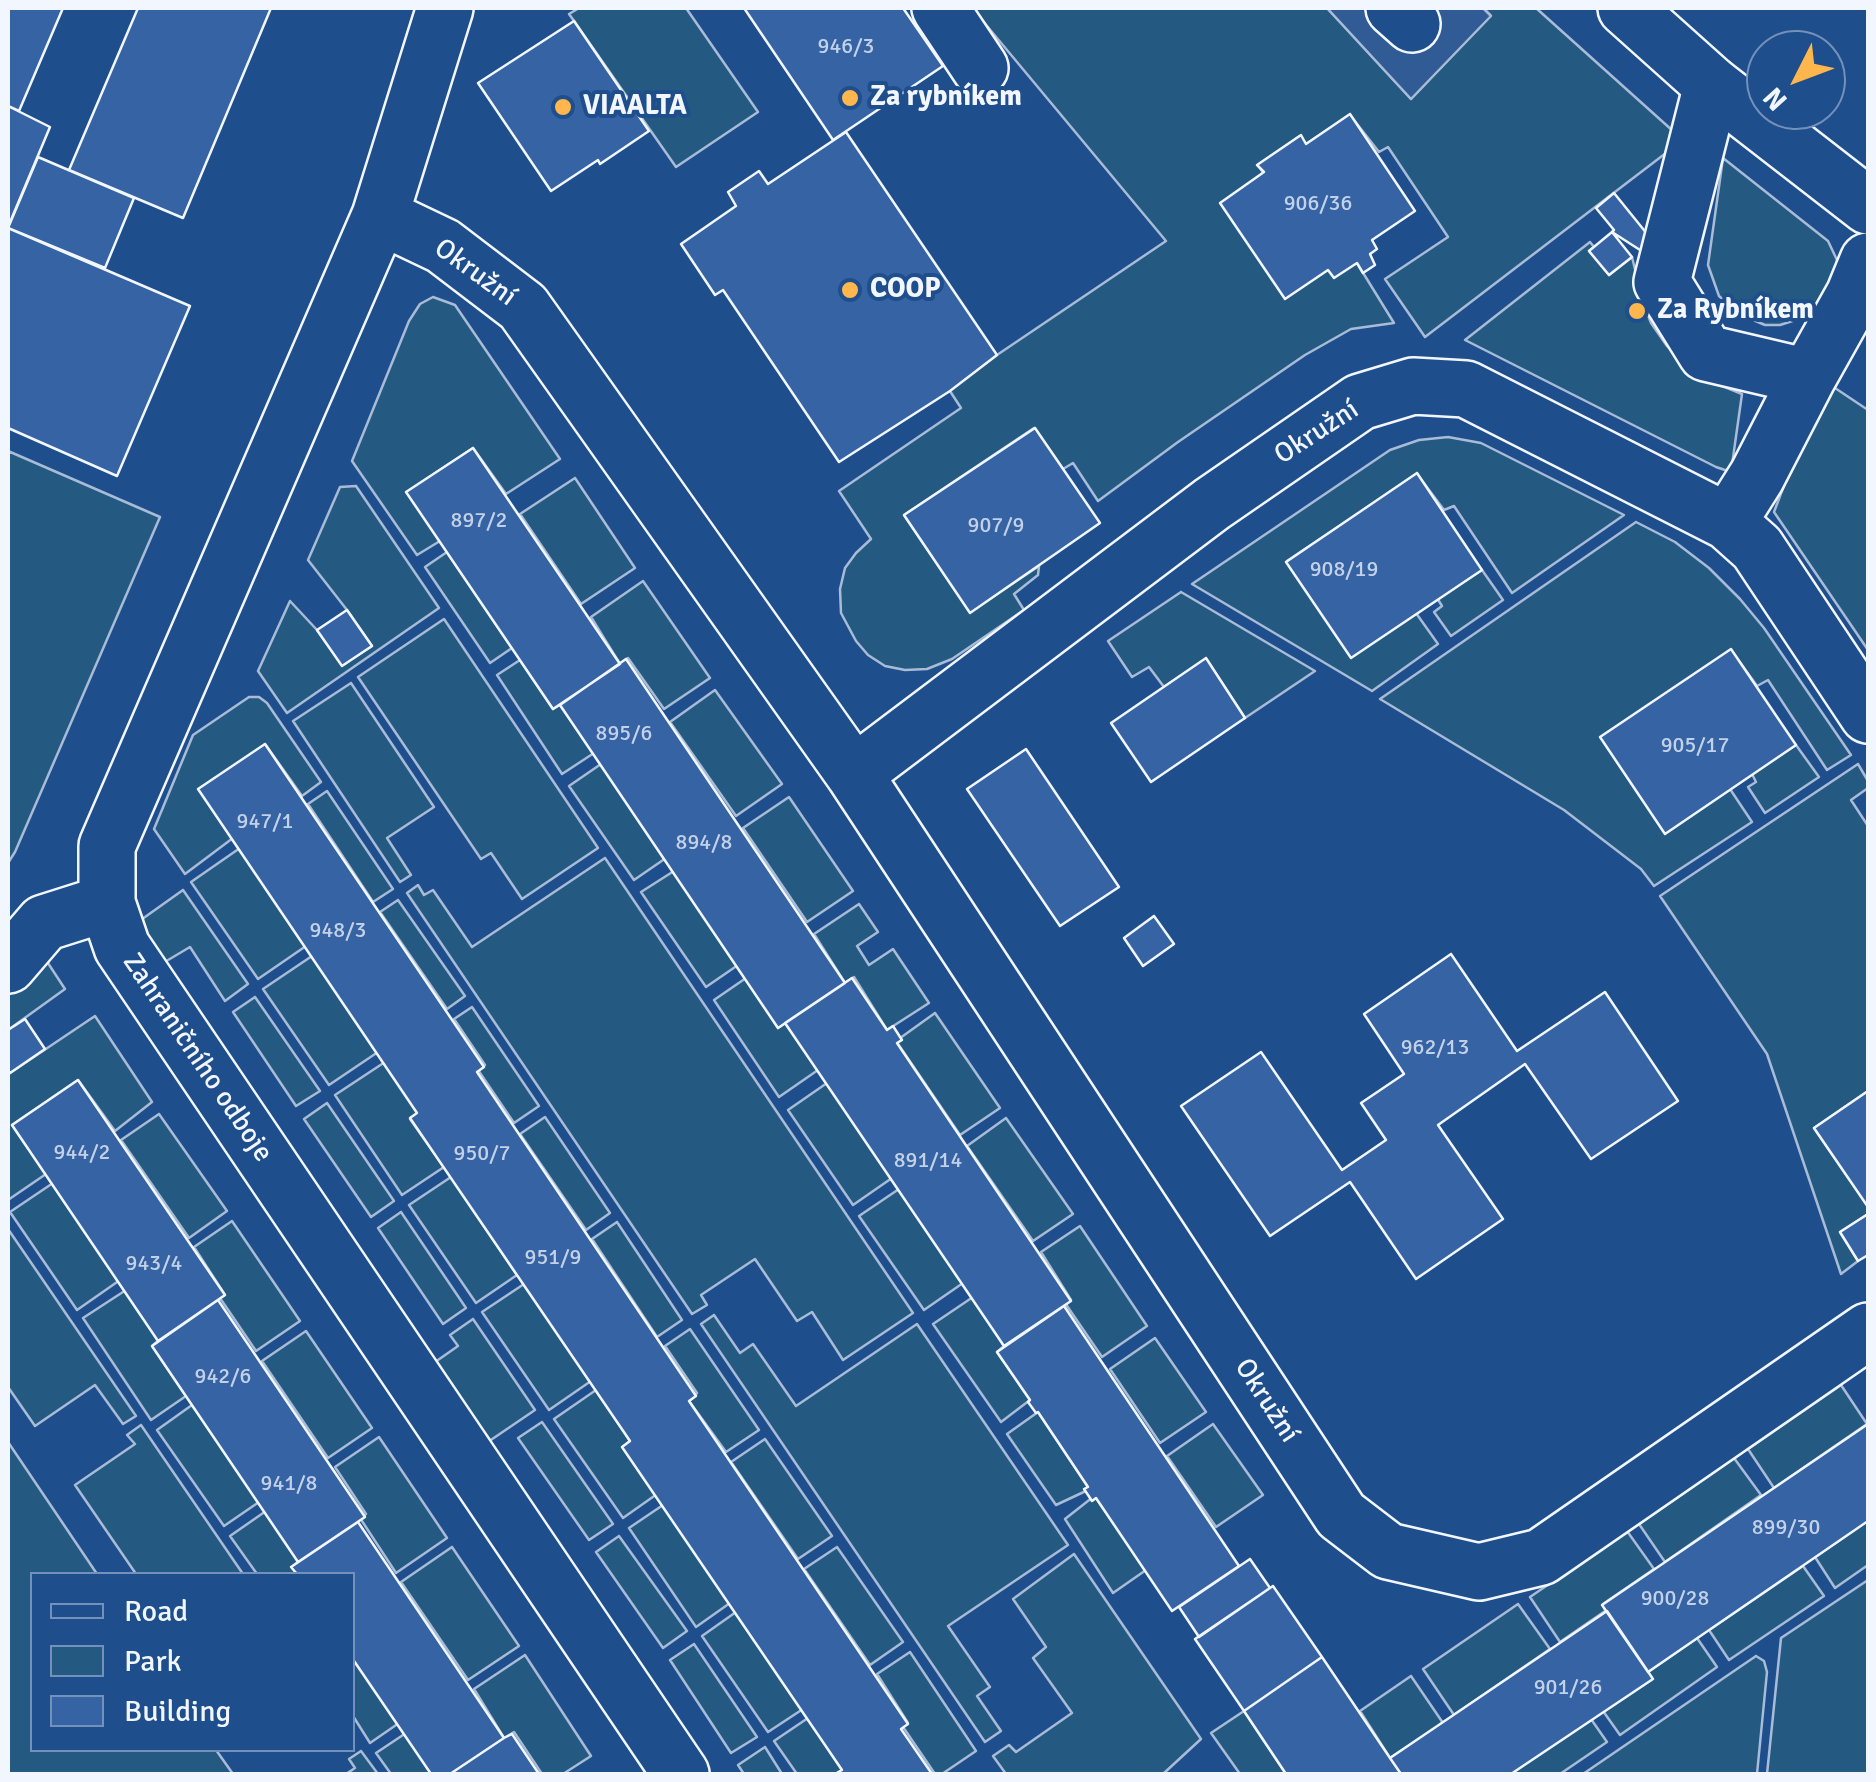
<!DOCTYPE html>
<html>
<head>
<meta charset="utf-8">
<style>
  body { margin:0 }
  #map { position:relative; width:1876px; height:1782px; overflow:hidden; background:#1f4e8c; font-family:Signika,sans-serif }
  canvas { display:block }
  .frame { position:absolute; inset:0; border:10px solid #f2f6ff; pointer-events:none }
  .legend { position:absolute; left:30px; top:1572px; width:325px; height:180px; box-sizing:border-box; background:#1f4e8c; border:2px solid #7391ba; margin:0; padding:12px 18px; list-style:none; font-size:30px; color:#f2f6ff }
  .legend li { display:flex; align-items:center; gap:20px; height:50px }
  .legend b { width:50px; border:2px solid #7391ba }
  .north { position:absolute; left:1746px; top:30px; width:100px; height:100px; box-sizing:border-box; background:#1f4e8c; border:2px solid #7391ba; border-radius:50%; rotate:228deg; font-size:28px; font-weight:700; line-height:40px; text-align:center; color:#f2f6ff }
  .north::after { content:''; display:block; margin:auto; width:35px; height:45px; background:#ffb74d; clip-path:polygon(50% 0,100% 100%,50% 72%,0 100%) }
</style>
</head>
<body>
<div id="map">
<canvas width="1876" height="1782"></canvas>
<div class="frame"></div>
<ul class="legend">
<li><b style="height:12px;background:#1f4e8c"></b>Road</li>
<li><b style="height:28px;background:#245a82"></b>Park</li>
<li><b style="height:28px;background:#3563a3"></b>Building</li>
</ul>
<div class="north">N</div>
</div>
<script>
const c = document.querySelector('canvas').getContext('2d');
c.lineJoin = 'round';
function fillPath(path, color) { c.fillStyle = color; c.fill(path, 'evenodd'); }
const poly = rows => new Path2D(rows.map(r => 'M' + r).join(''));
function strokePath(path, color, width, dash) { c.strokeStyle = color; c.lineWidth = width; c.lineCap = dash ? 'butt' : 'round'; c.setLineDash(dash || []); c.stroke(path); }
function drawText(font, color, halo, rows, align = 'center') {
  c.font = font + ' Signika,sans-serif'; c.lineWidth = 8; c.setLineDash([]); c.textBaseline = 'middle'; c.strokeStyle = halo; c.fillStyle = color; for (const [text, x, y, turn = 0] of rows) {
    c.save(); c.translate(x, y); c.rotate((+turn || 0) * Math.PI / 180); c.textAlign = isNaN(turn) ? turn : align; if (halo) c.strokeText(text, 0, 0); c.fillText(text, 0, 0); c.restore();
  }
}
const green = poly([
  [579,8,686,8,758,112,676,167,574,21,569,14,579,8],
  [972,8,1327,8,1411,99,1490,15,1483,8,1536,8,1683,140,1425,337,1385,279,1448,237,1388,147,1379,152,1350,115,1306,144,1300,136,1258,165,1328,270,1357,263,1394,323,1351,329,1305,355,1178,442,1098,501,1073,463,1063,469,1034,428,904,515,970,612,1039,566,1038,575,1014,594,1024,610,952,659,927,669,905,670,885,666,868,655,856,641,841,613,840,589,845,568,856,553,871,539,839,491,961,408,948,388,1166,241,972,8],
  [1723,158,1828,241,1837,260,1837,277,1821,304,1805,317,1780,325,1765,325,1739,314,1719,296,1708,265,1723,158],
  [1590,242,1594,247,1589,251,1609,275,1632,257,1643,302,1651,323,1667,346,1686,366,1710,381,1742,394,1731,472,1716,467,1465,340,1590,242],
  [433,297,455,305,560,459,506,494,473,448,407,492,440,541,417,555,352,461,409,321,420,304,433,297],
  [1829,384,1868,410,1868,650,1774,512,1818,396,1829,384],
  [1448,437,1481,443,1624,515,1512,593,1454,506,1444,510,1417,474,1287,561,1416,613,1438,644,1372,691,1192,584,1390,450,1419,440,1448,437],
  [8,451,160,517,15,852,8,863,8,451],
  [575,478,635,568,581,604,520,514,575,478],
  [356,486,439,608,287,713,258,671,290,601,317,630,342,665,372,646,347,610,308,560,340,487,356,486],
  [1636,522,1675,542,1709,568,1740,599,1764,628,1851,755,1827,770,1768,680,1757,686,1731,650,1730,789,1752,822,1654,886,1641,869,1564,810,1380,699,1636,522],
  [447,552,512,648,490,663,425,567,447,552],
  [1482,570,1503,600,1451,636,1434,612,1442,606,1437,598,1482,570],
  [643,581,710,678,664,709,628,658,620,664,591,617,643,581],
  [1181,592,1315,671,1245,718,1206,659,1164,687,1149,667,1132,677,1108,641,1181,592],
  [444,619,598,848,522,899,491,853,481,859,358,677,444,619],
  [520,660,553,709,560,705,594,753,562,774,497,675,520,660],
  [351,683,434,807,387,838,411,875,400,882,293,721,351,683],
  [715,690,782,784,736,816,670,722,715,690],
  [249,697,259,697,267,703,321,782,302,796,265,744,233,838,185,874,154,829,193,735,249,697],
  [1796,745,1819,777,1765,813,1748,787,1756,782,1752,774,1796,745],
  [601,764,666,858,634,880,569,786,601,764],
  [1858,764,1868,781,1868,788,1851,800,1868,826,1868,1091,1814,1128,1868,1206,1868,1214,1840,1232,1858,1261,1841,1274,1767,1054,1660,896,1858,764],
  [327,791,393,889,373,902,308,804,327,791],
  [789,797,853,891,807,922,743,828,789,797],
  [240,848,306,946,258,979,191,882,240,848],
  [605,858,913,1313,843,1360,812,1312,797,1321,755,1259,701,1295,707,1305,692,1314,407,893,418,885,424,895,433,890,472,947,605,858],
  [674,871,738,965,706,987,641,892,674,871],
  [183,890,248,984,225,1001,190,947,158,966,138,922,183,890],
  [398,900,465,996,447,1009,380,912,398,900],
  [859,904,878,932,857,946,869,965,893,949,929,1003,887,1030,854,977,845,983,814,934,859,904],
  [42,954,65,989,8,1030,8,988,42,954],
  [312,956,378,1052,329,1085,263,989,312,956],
  [746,978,778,1028,785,1023,818,1070,779,1097,714,1000,746,978],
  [255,997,320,1091,296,1106,233,1012,255,997],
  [472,1007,539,1106,514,1123,478,1070,485,1065,454,1019,472,1007],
  [935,1013,1000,1108,960,1135,896,1041,935,1013],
  [95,1016,152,1102,115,1131,78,1080,12,1125,46,1174,8,1200,8,1070,10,1073,95,1016],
  [385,1062,419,1112,410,1119,444,1167,402,1195,335,1095,385,1062],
  [827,1083,892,1178,853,1205,788,1110,827,1083],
  [327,1103,394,1201,371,1217,304,1119,327,1103],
  [159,1114,227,1211,189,1238,121,1140,159,1114],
  [545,1117,610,1213,586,1230,520,1134,545,1117],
  [1006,1118,1073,1214,1033,1241,967,1146,1006,1118],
  [451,1177,517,1275,476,1303,409,1205,451,1177],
  [53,1183,120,1280,77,1310,10,1212,53,1183],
  [899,1189,963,1283,924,1310,859,1216,899,1189],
  [401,1212,466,1308,443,1324,378,1228,401,1212],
  [232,1221,300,1321,256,1351,220,1298,225,1295,194,1247,232,1221],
  [617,1222,682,1320,657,1337,592,1239,617,1222],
  [1080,1226,1147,1326,1102,1357,1065,1303,1071,1300,1041,1252,1080,1226],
  [8,1229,136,1416,123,1424,95,1385,35,1426,8,1387,8,1229],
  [524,1284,591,1381,549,1410,482,1312,524,1284],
  [126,1290,159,1340,152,1346,186,1396,151,1420,83,1318,126,1290],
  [973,1297,1004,1346,997,1352,1030,1400,1001,1422,933,1324,973,1297],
  [714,1315,740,1353,753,1344,796,1406,917,1324,1068,1545,948,1626,990,1687,977,1696,1001,1731,985,1742,701,1324,714,1315],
  [473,1319,535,1410,482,1446,428,1367,458,1346,450,1335,473,1319],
  [690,1329,759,1430,726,1452,689,1401,697,1393,665,1346,690,1329],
  [306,1331,372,1428,328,1458,262,1361,306,1331],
  [1155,1338,1206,1412,1160,1443,1110,1369,1155,1338],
  [1841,1385,1867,1424,1774,1488,1748,1449,1841,1385],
  [596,1390,630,1441,623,1447,657,1494,623,1518,554,1419,596,1390],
  [192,1405,259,1502,224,1526,157,1430,192,1405],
  [1038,1412,1088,1487,1088,1490,1056,1505,1007,1434,1038,1412],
  [542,1422,613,1524,589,1540,518,1438,542,1422],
  [1213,1424,1263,1495,1216,1527,1167,1456,1213,1424],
  [141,1425,243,1574,136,1574,75,1485,135,1444,127,1435,141,1425],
  [379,1437,447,1538,396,1573,360,1518,366,1514,335,1467,379,1437],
  [765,1439,832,1536,798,1559,731,1462,765,1439],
  [8,1442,97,1574,32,1574,32,1750,216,1750,233,1774,8,1774,8,1442],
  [1734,1458,1761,1495,1665,1562,1639,1524,1734,1458],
  [1093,1497,1096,1498,1146,1570,1113,1593,1065,1519,1093,1497],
  [663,1505,730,1603,696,1627,629,1528,663,1505],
  [266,1511,300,1560,292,1567,297,1574,257,1574,230,1536,266,1511],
  [1868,1520,1868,1565,1835,1588,1815,1557,1868,1520],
  [1627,1531,1654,1569,1603,1604,1608,1609,1560,1642,1530,1597,1627,1531],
  [619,1536,687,1631,663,1648,596,1552,619,1536],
  [452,1547,519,1646,468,1680,401,1582,452,1547],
  [837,1547,903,1642,870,1665,804,1569,837,1547],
  [1074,1554,1201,1739,1163,1774,1006,1774,993,1756,1009,1745,1016,1752,1072,1713,1033,1658,1046,1647,1013,1599,1074,1554],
  [1803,1566,1824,1596,1729,1660,1709,1630,1803,1566],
  [1868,1580,1868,1774,1767,1774,1781,1638,1868,1580],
  [1518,1604,1550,1649,1454,1715,1423,1669,1518,1604],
  [736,1612,803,1709,768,1732,702,1636,736,1612],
  [1697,1638,1717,1667,1620,1735,1603,1711,1648,1672,1697,1638],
  [694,1644,757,1737,731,1753,670,1660,694,1644],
  [910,1652,976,1751,942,1774,935,1774,903,1727,908,1723,877,1674,910,1652],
  [352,1655,399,1723,370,1743,353,1716,352,1655],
  [525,1655,591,1756,563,1774,542,1774,514,1732,504,1738,474,1689,525,1655],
  [1756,1656,1764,1661,1767,1672,1757,1774,1583,1774,1756,1656],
  [1411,1676,1443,1723,1390,1758,1360,1711,1411,1676],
  [1244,1711,1286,1774,1240,1774,1211,1733,1244,1711],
  [808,1718,842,1770,835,1774,797,1774,774,1741,808,1718],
  [1591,1719,1607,1742,1560,1774,1510,1774,1591,1719],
  [406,1733,432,1774,391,1774,376,1753,406,1733],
  [765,1747,782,1774,744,1774,738,1765,765,1747],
  [361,1751,378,1774,346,1774,355,1768,349,1759,361,1751]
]);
fillPath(green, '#245a82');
strokePath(green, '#a8bbd7', 2.5);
const parking = poly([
  [1327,8,1483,8,1491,16,1411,99,1327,8]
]);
fillPath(parking, '#305b95');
strokePath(parking, '#a8bbd7', 2.5);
const building = poly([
  [8,8,63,8,19,111,8,106,8,8],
  [138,8,271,8,183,218,69,170,138,8],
  [744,8,903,8,943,66,833,140,744,8],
  [574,21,649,131,600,164,598,160,551,191,478,83,574,21],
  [8,106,50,127,8,227,8,106],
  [1350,114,1415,211,1372,240,1377,249,1370,254,1375,265,1363,273,1357,263,1334,278,1328,270,1285,299,1220,203,1264,172,1257,165,1301,135,1306,144,1350,114],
  [846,132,997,355,950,391,839,462,723,290,715,295,681,244,736,206,728,192,759,171,768,184,846,132],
  [38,157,134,198,105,268,8,228,38,157],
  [1614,193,1652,240,1640,250,1612,232,1614,230,1596,208,1614,193],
  [8,228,190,306,117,476,8,428,8,228],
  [1612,232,1632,257,1609,275,1589,251,1612,232],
  [1035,428,1100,523,970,613,904,515,1035,428],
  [473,448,620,664,553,709,406,492,473,448],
  [1417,473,1482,570,1351,658,1286,562,1417,473],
  [347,610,372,646,342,666,317,630,347,610],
  [1731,649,1796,745,1665,834,1600,737,1731,649],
  [1206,658,1245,718,1151,782,1111,723,1206,658],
  [626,659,845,983,778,1028,560,705,626,659],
  [265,744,484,1067,477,1072,696,1396,689,1401,908,1724,901,1729,932,1774,835,1774,842,1770,622,1447,630,1441,410,1118,417,1113,198,789,265,744],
  [1026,749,1119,887,1060,926,967,789,1026,749],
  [1154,916,1174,944,1143,966,1124,938,1154,916],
  [1451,954,1517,1051,1605,992,1678,1101,1591,1159,1525,1064,1438,1125,1503,1219,1416,1279,1350,1182,1270,1236,1181,1106,1261,1052,1342,1170,1386,1140,1361,1103,1404,1074,1364,1014,1451,954],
  [852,978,887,1030,893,1026,902,1040,897,1043,1071,1301,1004,1346,785,1023,852,978],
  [25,1019,45,1049,10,1073,8,1070,8,1030,25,1019],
  [78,1080,225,1295,158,1341,12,1125,78,1080],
  [1868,1091,1868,1207,1814,1128,1868,1091],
  [1868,1214,1868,1255,1858,1261,1840,1232,1868,1214],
  [218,1300,365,1517,298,1562,152,1346,218,1300],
  [1064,1306,1239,1566,1172,1611,1096,1498,1092,1501,1084,1489,1088,1487,1038,1412,1036,1413,1028,1402,1030,1400,997,1352,1064,1306],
  [1868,1424,1868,1521,1648,1672,1602,1605,1868,1424],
  [358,1522,504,1738,450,1774,431,1774,352,1658,352,1574,297,1574,291,1567,358,1522],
  [1250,1559,1270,1588,1199,1637,1179,1607,1250,1559],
  [1273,1586,1322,1657,1244,1711,1195,1639,1273,1586],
  [1607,1611,1653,1679,1511,1774,1401,1774,1390,1758,1607,1611],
  [1322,1657,1390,1758,1401,1774,1286,1774,1244,1711,1322,1657],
  [512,1734,539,1774,450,1774,504,1738,512,1734]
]);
fillPath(building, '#3563a3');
strokePath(building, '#f2f6ff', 2.5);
const minor = poly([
  [445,8,380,216,107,846,107,903,122,947,681,1774],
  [940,8,980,68],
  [1394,8,1412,24],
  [1712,85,1662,282,1706,353,1808,377,1854,295,1868,261],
  [380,216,443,246,523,307,854,774,1341,1515,1388,1551,1479,1572,1541,1557,1868,1331],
  [1728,522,1757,476,1808,377],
  [854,774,1212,504,1360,402,1413,386,1466,389,1728,522,1757,548,1868,715],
  [8,965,44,923,107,903]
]);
const major = poly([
  [1626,8,1712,85,1868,206]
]);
strokePath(minor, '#f2f6ff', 60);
strokePath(major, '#f2f6ff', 60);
strokePath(minor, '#1f4e8c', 55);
strokePath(major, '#1f4e8c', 55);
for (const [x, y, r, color] of [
  [850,98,10,"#ffb74d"],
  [563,107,10,"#ffb74d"],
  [850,290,10,"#ffb74d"],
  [1637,311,10,"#ffb74d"]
]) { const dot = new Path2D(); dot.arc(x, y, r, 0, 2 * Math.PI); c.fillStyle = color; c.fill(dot); strokePath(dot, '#1f4e8c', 4); }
drawText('22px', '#c3d1e8', null, [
  ["946/3",846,47],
  ["906/36",1318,204],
  ["897/2",479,521],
  ["907/9",996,526],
  ["908/19",1344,570],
  ["895/6",624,734],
  ["905/17",1695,746],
  ["947/1",265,822],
  ["894/8",704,843],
  ["948/3",338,931],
  ["962/13",1435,1048],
  ["944/2",82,1153],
  ["950/7",482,1154],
  ["891/14",928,1161],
  ["951/9",553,1258],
  ["943/4",154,1264],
  ["942/6",223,1377],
  ["941/8",289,1484],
  ["899/30",1786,1528],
  ["900/28",1675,1599],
  ["901/26",1568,1688]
]);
drawText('bold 28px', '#f2f6ff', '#1f4e8c', [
  ["Za rybníkem",870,98],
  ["VIAALTA",583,107],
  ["COOP",870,290],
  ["Za Rybníkem",1657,311]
], 'left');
drawText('28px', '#f2f6ff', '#1f4e8c', [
  ["Okružní",475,273,36],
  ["Okružní",1317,433,-33],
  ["Zahraničního odboje",197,1058,56],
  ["Okružní",1266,1401,57]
]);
</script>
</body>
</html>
